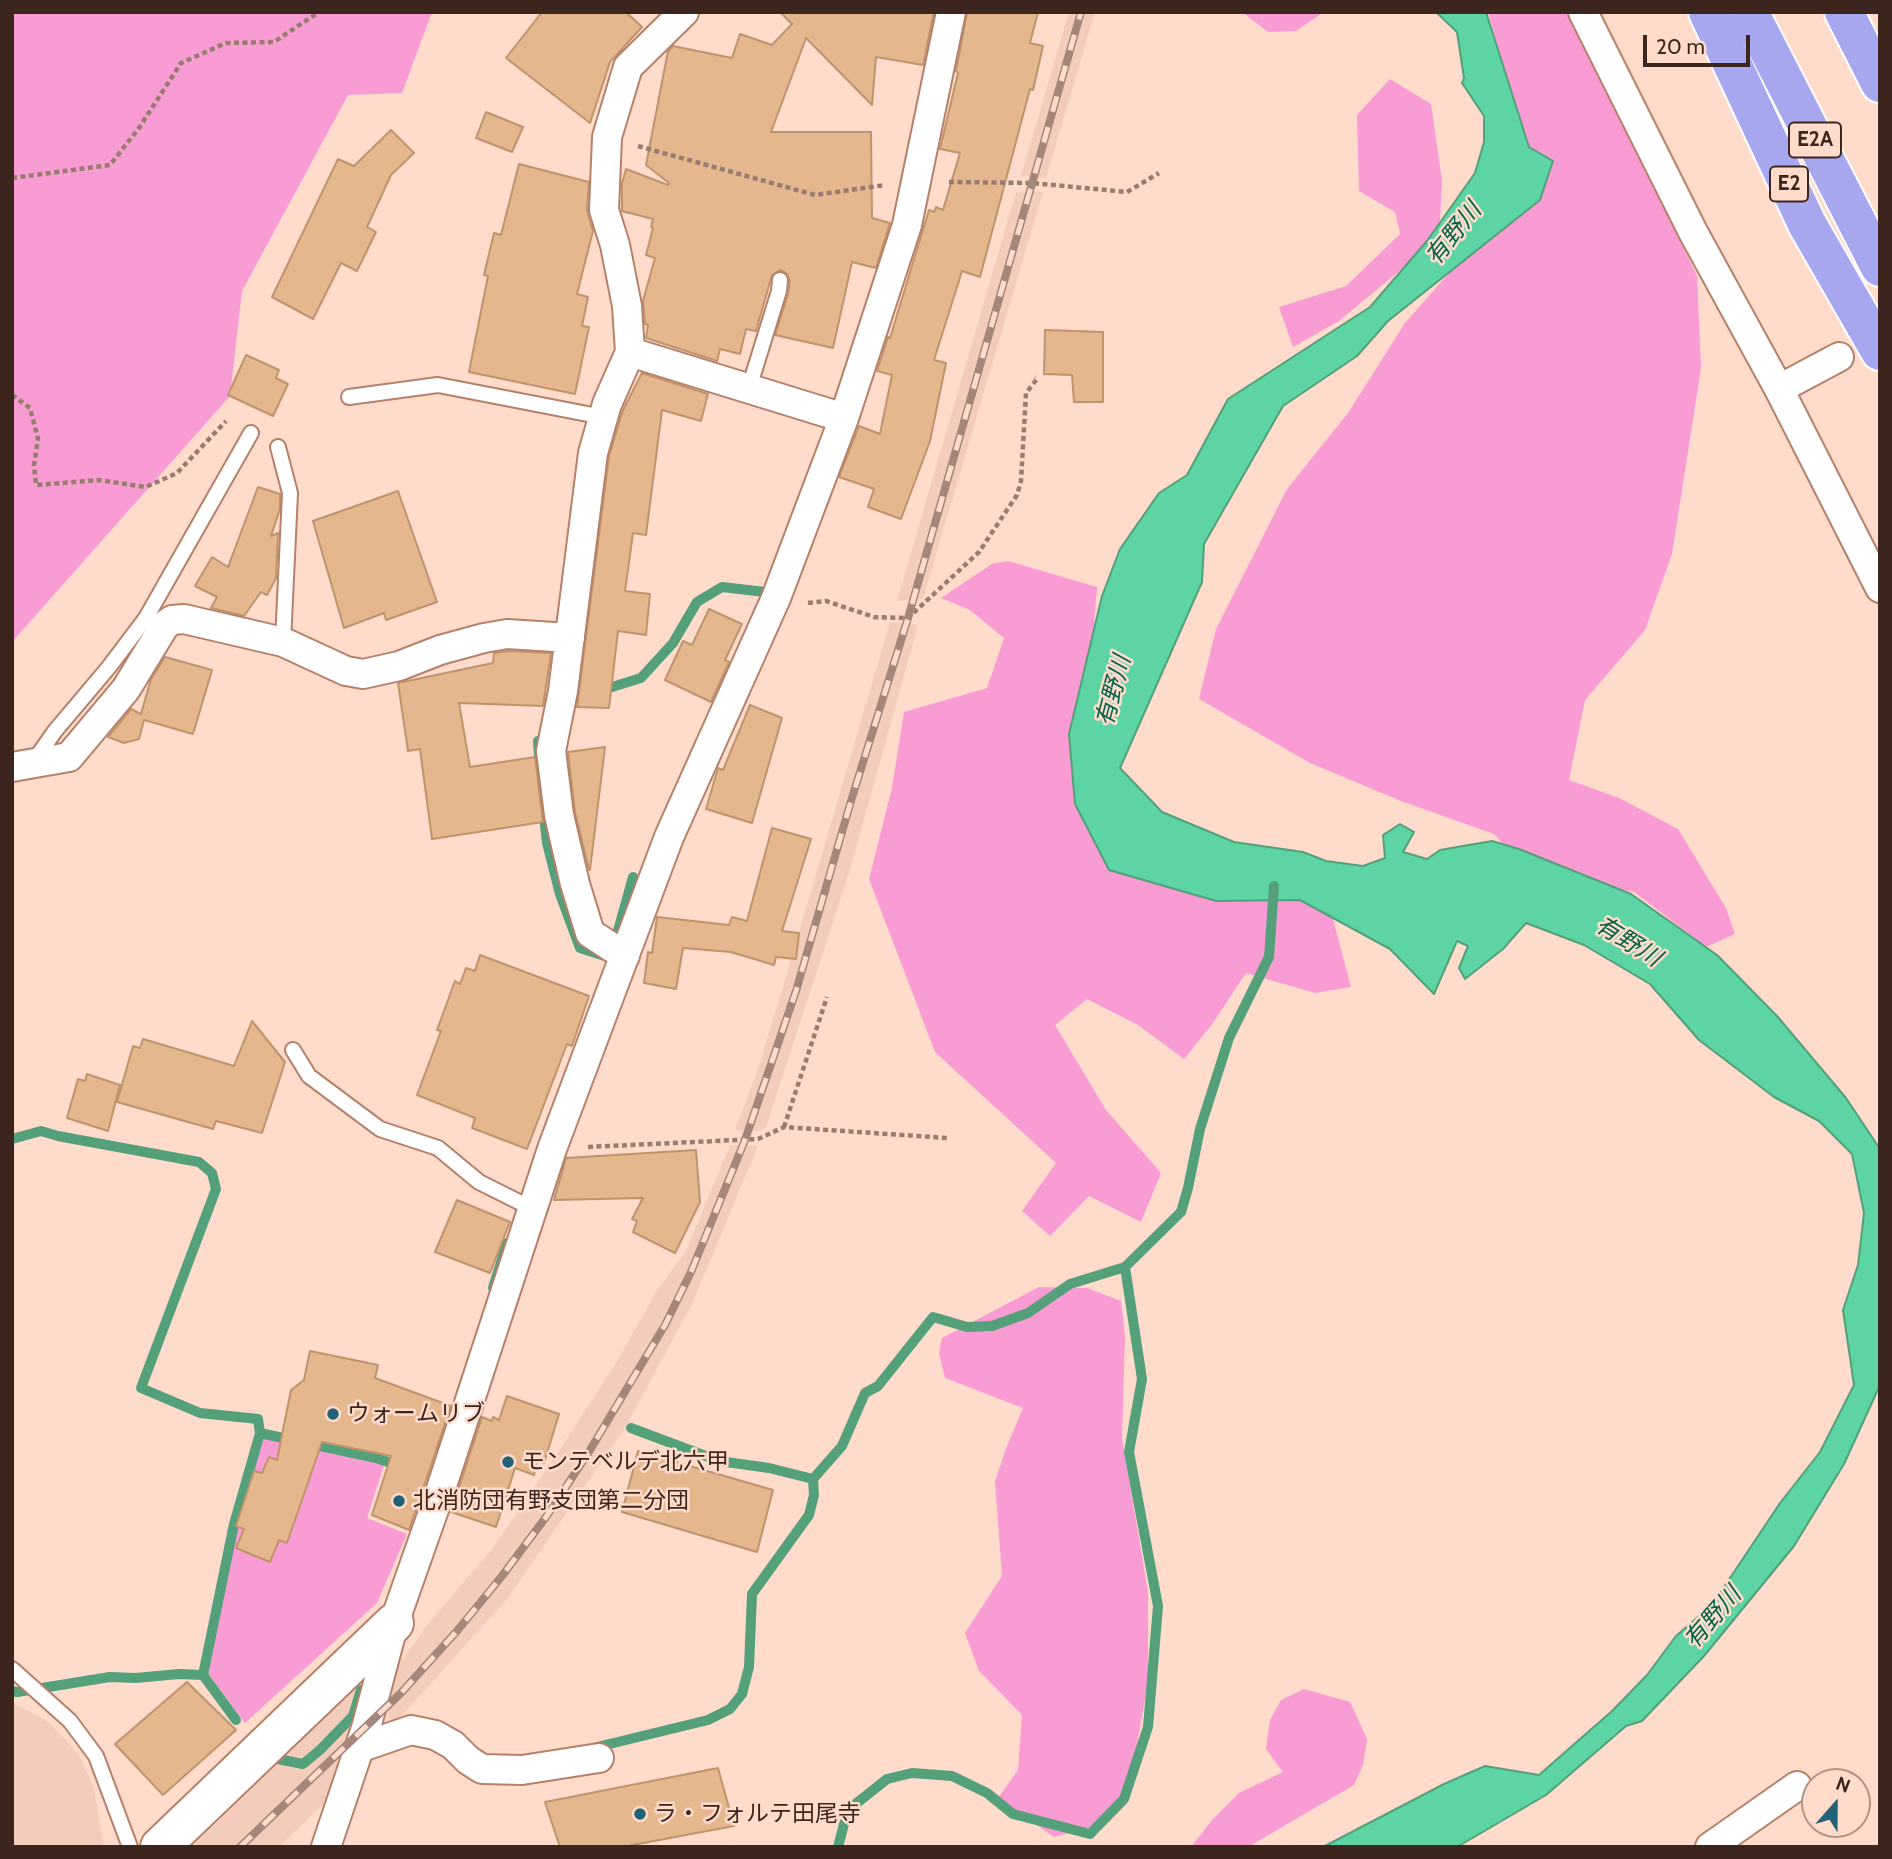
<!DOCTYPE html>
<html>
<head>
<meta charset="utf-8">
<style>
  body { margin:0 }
  #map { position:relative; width:1892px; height:1859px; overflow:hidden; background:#ffdbcc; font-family:Cabin,sans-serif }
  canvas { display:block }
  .frame { position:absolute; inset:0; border:14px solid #3b251c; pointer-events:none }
  .north { position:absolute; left:1801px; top:1768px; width:70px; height:70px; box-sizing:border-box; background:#ffdbcc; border:2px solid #b19286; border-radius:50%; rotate:21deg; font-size:19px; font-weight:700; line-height:28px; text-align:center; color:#3b251c }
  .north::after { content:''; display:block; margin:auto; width:24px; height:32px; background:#226277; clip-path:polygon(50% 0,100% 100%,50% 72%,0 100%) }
  .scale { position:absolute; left:1643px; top:35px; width:107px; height:32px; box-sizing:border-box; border:4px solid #3b251c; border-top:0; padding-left:9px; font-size:21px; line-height:24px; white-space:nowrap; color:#3b251c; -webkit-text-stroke:5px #ffdbcc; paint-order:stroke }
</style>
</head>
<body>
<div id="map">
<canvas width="1892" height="1859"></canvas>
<div class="frame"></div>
<div class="north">N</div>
<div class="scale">20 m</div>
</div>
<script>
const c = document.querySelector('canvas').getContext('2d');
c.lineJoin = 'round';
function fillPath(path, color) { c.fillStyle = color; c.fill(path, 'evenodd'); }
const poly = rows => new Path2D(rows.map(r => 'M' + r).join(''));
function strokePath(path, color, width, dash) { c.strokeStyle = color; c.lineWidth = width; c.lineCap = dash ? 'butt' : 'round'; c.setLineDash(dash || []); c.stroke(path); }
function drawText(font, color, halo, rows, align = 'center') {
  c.font = font + ' Cabin,"Noto Sans JP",sans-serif'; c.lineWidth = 5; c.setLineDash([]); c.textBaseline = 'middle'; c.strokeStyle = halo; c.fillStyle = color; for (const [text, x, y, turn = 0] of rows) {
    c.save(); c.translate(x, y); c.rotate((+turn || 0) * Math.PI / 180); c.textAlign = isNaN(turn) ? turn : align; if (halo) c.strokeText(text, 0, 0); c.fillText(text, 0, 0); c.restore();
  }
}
fillPath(poly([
  [1069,12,1095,12,1046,178,1021,176],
  [1016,192,1043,192,923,599,897,601],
  [890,622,918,625,850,870,766,1127,760,1131,735,1130,757,1072,785,980],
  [730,1145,758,1146,692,1304,625,1428,508,1598,396,1722,388,1718,393,1673,427,1625,492,1549,555,1457,616,1363,657,1290,686,1251],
  [358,1686,364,1689,333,1795,279,1847,192,1847],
  [12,1702,49,1722,79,1755,94,1788,104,1847,12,1847]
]), '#f4ccbc');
fillPath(poly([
  [12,12,432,12,402,93,348,95,242,291,230,396,12,642],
  [1242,12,1324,12,1296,31,1268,32],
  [1488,12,1569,12,1697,276,1701,368,1672,554,1645,630,1585,700,1569,780,1619,798,1678,829,1726,908,1735,934,1706,947,1634,892,1529,874,1494,834,1401,801,1310,763,1199,699,1216,629,1287,489,1348,413,1405,323,1508,206,1504,71],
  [1390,79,1431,104,1442,181,1439,238,1339,321,1293,347,1279,307,1346,286,1400,234,1395,212,1359,191,1357,115],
  [1008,561,1097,587,1080,798,1325,889,1351,987,1315,993,1246,973,1213,1023,1184,1059,1138,1025,1087,999,1055,1025,1106,1110,1161,1173,1141,1222,1089,1196,1050,1236,1022,1211,1056,1163,935,1052,869,879,892,788,904,712,987,688,1004,638,970,610,941,598,992,564],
  [1039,1287,1087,1288,1121,1301,1125,1336,1122,1438,1148,1592,1148,1681,1131,1780,1104,1824,1054,1837,998,1798,1018,1770,1022,1715,979,1671,965,1633,1002,1576,995,1481,1007,1446,1023,1408,945,1378,939,1353,942,1338],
  [262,1438,384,1465,367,1518,407,1534,377,1603,245,1723,208,1673,235,1527],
  [1304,1689,1350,1702,1367,1739,1363,1765,1354,1785,1248,1847,1191,1847,1212,1820,1239,1793,1283,1772,1266,1749,1270,1720,1281,1700]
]), '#f99cd4');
const water = poly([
  [1436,12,1486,12,1529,147,1553,161,1540,200,1388,321,1357,356,1283,406,1204,544,1202,582,1120,768,1162,812,1234,842,1303,852,1326,861,1363,866,1385,858,1383,835,1400,824,1414,832,1403,852,1427,859,1440,850,1492,841,1519,849,1631,894,1717,955,1777,1016,1846,1098,1880,1149,1880,1385,1844,1464,1794,1546,1704,1656,1642,1721,1626,1726,1546,1795,1457,1847,1323,1847,1444,1784,1485,1766,1539,1775,1612,1711,1647,1675,1676,1636,1712,1605,1780,1503,1820,1452,1854,1385,1843,1310,1858,1265,1864,1213,1852,1154,1819,1121,1774,1097,1699,1040,1650,984,1584,945,1526,923,1503,949,1465,979,1459,968,1468,946,1457,941,1434,994,1390,949,1300,900,1216,901,1109,870,1075,804,1069,734,1102,596,1120,549,1159,493,1187,475,1228,399,1370,307,1427,241,1475,173,1484,142,1484,116,1462,83,1464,78,1457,32,1436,12]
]);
fillPath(water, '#5dd4a3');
strokePath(water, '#53a07a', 2);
strokePath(poly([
  [580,648,580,659,592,676,612,687,641,678,673,643,697,602,722,587,765,592],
  [538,741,542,799,547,843,560,894,580,948,608,957],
  [614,945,633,877],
  [12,1139,41,1131,58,1136,199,1162,212,1173,216,1189,141,1388,200,1413,258,1419,260,1433,234,1524,203,1675,236,1720],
  [493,1288,507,1243],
  [631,1428,719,1461,769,1468,813,1479,842,1446,865,1393,878,1386,933,1317,967,1327,992,1326,1028,1313,1070,1284,1125,1267,1181,1212,1188,1188,1200,1129,1229,1038,1269,957,1274,886],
  [260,1433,376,1458,400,1466],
  [12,1691,17,1692,110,1677,135,1678,179,1674,203,1675],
  [593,1748,708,1720,730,1709,742,1694,749,1667,752,1594,809,1515,814,1495,813,1479],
  [278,1759,303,1764,320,1750,353,1716,361,1690],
  [838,1847,844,1824,853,1806,887,1779,912,1773,952,1776,987,1793,1013,1814,1090,1834,1124,1799,1148,1727,1158,1606,1129,1452,1142,1379,1125,1267]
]), '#53a07a', 10);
const building = poly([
  [542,12,626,12,642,27,610,62,590,123,506,58,542,12],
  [780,12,934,12,923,65,876,57,872,105,806,38,771,132,871,132,872,218,890,223,876,268,852,262,833,348,775,335,788,294,790,281,786,273,780,270,772,275,756,331,746,329,740,354,720,349,717,361,646,338,648,325,645,324,643,301,655,258,646,255,653,228,651,227,653,219,622,211,622,183,626,169,668,185,669,183,646,165,668,51,673,46,732,58,740,34,772,45,792,24,780,12],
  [967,12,1038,12,1030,43,1043,46,1033,90,1030,89,980,277,962,271,934,360,946,363,930,441,901,519,868,507,874,489,839,477,859,426,880,434,892,375,877,371,888,337,890,338,929,210,934,212,936,207,943,210,960,153,940,149,958,73,956,71,967,12],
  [486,112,523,127,512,152,476,138,486,112],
  [391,130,414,153,391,175,367,227,376,232,357,271,341,263,313,319,272,297,338,159,354,166,391,130],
  [519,164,589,182,587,210,593,231,577,294,588,297,582,326,589,327,575,394,469,372,488,276,484,275,494,233,501,235,519,164],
  [1045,330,1103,332,1103,402,1074,402,1072,375,1044,374,1045,330],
  [246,355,279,370,276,378,288,384,273,416,228,395,246,355],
  [642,373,708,394,701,421,662,410,646,535,633,533,625,591,650,594,646,635,618,631,609,708,577,707,609,456,623,410,642,373],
  [258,487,280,494,280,509,271,536,278,533,276,578,267,595,261,592,244,616,211,608,217,597,195,586,212,557,228,567,258,487],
  [398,491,437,602,386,620,384,613,344,628,313,521,398,491],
  [709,609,742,624,725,660,729,662,711,702,665,680,683,641,692,645,709,609],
  [508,651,551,653,543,706,459,703,470,767,535,757,543,822,432,839,420,749,408,751,398,683,493,663,494,653,508,651],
  [165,657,212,670,193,734,144,720,139,739,124,743,108,737,131,709,141,714,151,679,165,657],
  [750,705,782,718,752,823,706,809,718,768,723,770,750,705],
  [605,747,590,870,589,870,575,812,568,752,605,747],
  [772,828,811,839,782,931,799,933,796,959,776,957,774,965,731,952,683,948,676,989,644,983,648,952,652,953,657,917,729,925,732,917,747,921,772,828],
  [480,955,589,996,572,1046,567,1044,527,1149,472,1128,475,1118,417,1095,441,1031,437,1030,455,981,460,984,466,968,475,971,480,955],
  [252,1021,285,1062,262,1133,216,1121,213,1129,117,1102,133,1046,140,1048,143,1039,234,1066,252,1021],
  [87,1074,120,1085,108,1131,67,1118,78,1079,85,1081,87,1074],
  [696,1150,700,1202,675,1253,633,1232,637,1221,632,1219,643,1198,554,1200,566,1158,696,1150],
  [457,1200,510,1222,490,1273,435,1252,457,1200],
  [310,1351,378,1365,375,1378,451,1406,409,1530,372,1515,391,1456,322,1442,287,1543,279,1540,270,1562,236,1548,244,1529,236,1526,254,1471,262,1473,269,1457,277,1460,291,1390,304,1380,310,1351],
  [507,1396,559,1414,544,1463,537,1461,534,1475,515,1468,496,1527,451,1512,482,1417,492,1421,493,1417,499,1420,507,1396],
  [638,1451,773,1490,757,1552,622,1512,638,1451],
  [187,1682,236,1730,163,1795,115,1744,187,1682],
  [718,1768,734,1826,622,1847,560,1847,545,1802,718,1768]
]);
fillPath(building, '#e4b78e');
strokePath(building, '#bf936c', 2);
const lane = poly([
  [749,388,779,291,780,280],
  [349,397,438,385,603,417],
  [278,447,290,493,283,642],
  [34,761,55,731,109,667,146,618,251,433],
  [293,1050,309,1076,380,1129,438,1148,479,1182,531,1208],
  [12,1669,70,1721,96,1756,130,1847]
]);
const street = poly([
  [1583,12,1693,232,1779,389,1880,588],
  [630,352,844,418],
  [1779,389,1839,357],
  [12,767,69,757,126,689,165,625,172,620,184,619,283,642,346,671,363,674,399,666,440,650,484,638,507,634,570,638],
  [625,956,590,933,575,884,559,815,551,751,563,691,593,453,607,404,630,352,627,306,615,245,604,210,607,137,628,67,684,12],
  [359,1748,411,1730,435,1735,453,1745,468,1760,482,1769,522,1770,599,1758],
  [326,1847,366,1728,394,1623,438,1498,552,1149,669,837,776,598,844,418,907,225,951,12],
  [1710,1847,1797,1786]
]);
const secondary = poly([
  [160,1847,394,1623]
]);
const highway = poly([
  [1708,12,1807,224,1880,351],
  [1749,12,1880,267],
  [1844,12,1880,83]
]);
strokePath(lane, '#b68069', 18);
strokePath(street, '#b68069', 32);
strokePath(secondary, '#b68069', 42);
strokePath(highway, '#fff', 42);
strokePath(poly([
  [638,146,815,195,885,185],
  [12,178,110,165,139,128,181,63,226,43,274,42,319,12],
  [949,182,1032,183,1127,192,1159,173],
  [12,395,30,408,38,439,34,465,36,485,99,480,146,487,177,473,226,421],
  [808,603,826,601,874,617,908,618,979,552,1017,495,1021,481,1026,393,1037,379,1035,377],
  [784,1127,827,997],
  [588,1147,758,1139,784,1127,947,1138]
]), '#997c70', 4.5, [5, 3.5]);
strokePath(lane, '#fff', 14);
strokePath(street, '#fff', 28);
strokePath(secondary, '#fff', 38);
strokePath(highway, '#a7a7f0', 38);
const rail = poly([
  [240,1847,401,1693,457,1631,502,1576,546,1517,587,1455,665,1325,691,1272,745,1140,796,991,851,801,908,618,1081,12]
]);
strokePath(rail, '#a4867a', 8);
strokePath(rail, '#ffdbcc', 5, [16]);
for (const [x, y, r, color] of [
  [333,1414,7,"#226277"],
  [508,1462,7,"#226277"],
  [399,1501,7,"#226277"],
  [640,1814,7,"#226277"]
]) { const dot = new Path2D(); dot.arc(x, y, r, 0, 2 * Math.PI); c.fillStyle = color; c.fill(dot); strokePath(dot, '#ffdbcc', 2.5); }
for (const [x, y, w] of [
  [1815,140,52],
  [1789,184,38]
]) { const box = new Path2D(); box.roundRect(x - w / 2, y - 17.5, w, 35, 5); c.fillStyle = '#ffdbcc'; c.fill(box); strokePath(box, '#3b251c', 2); }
drawText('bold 21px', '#3b251c', null, [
  ["E2A",1815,140],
  ["E2",1789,184]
]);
drawText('23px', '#3b251c', '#ffdbcc', [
  ["ウォームリブ",347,1414],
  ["モンテベルデ北六甲",522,1462],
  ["北消防団有野支団第二分団",413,1501],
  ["ラ・フォルテ田尾寺",654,1814]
], 'left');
drawText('italic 24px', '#006546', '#ffdbcc', [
  ["有野川",1454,234,-51],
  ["有野川",1114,691,-75],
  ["有野川",1628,942,32],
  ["有野川",1713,1618,-49]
]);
</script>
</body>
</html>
